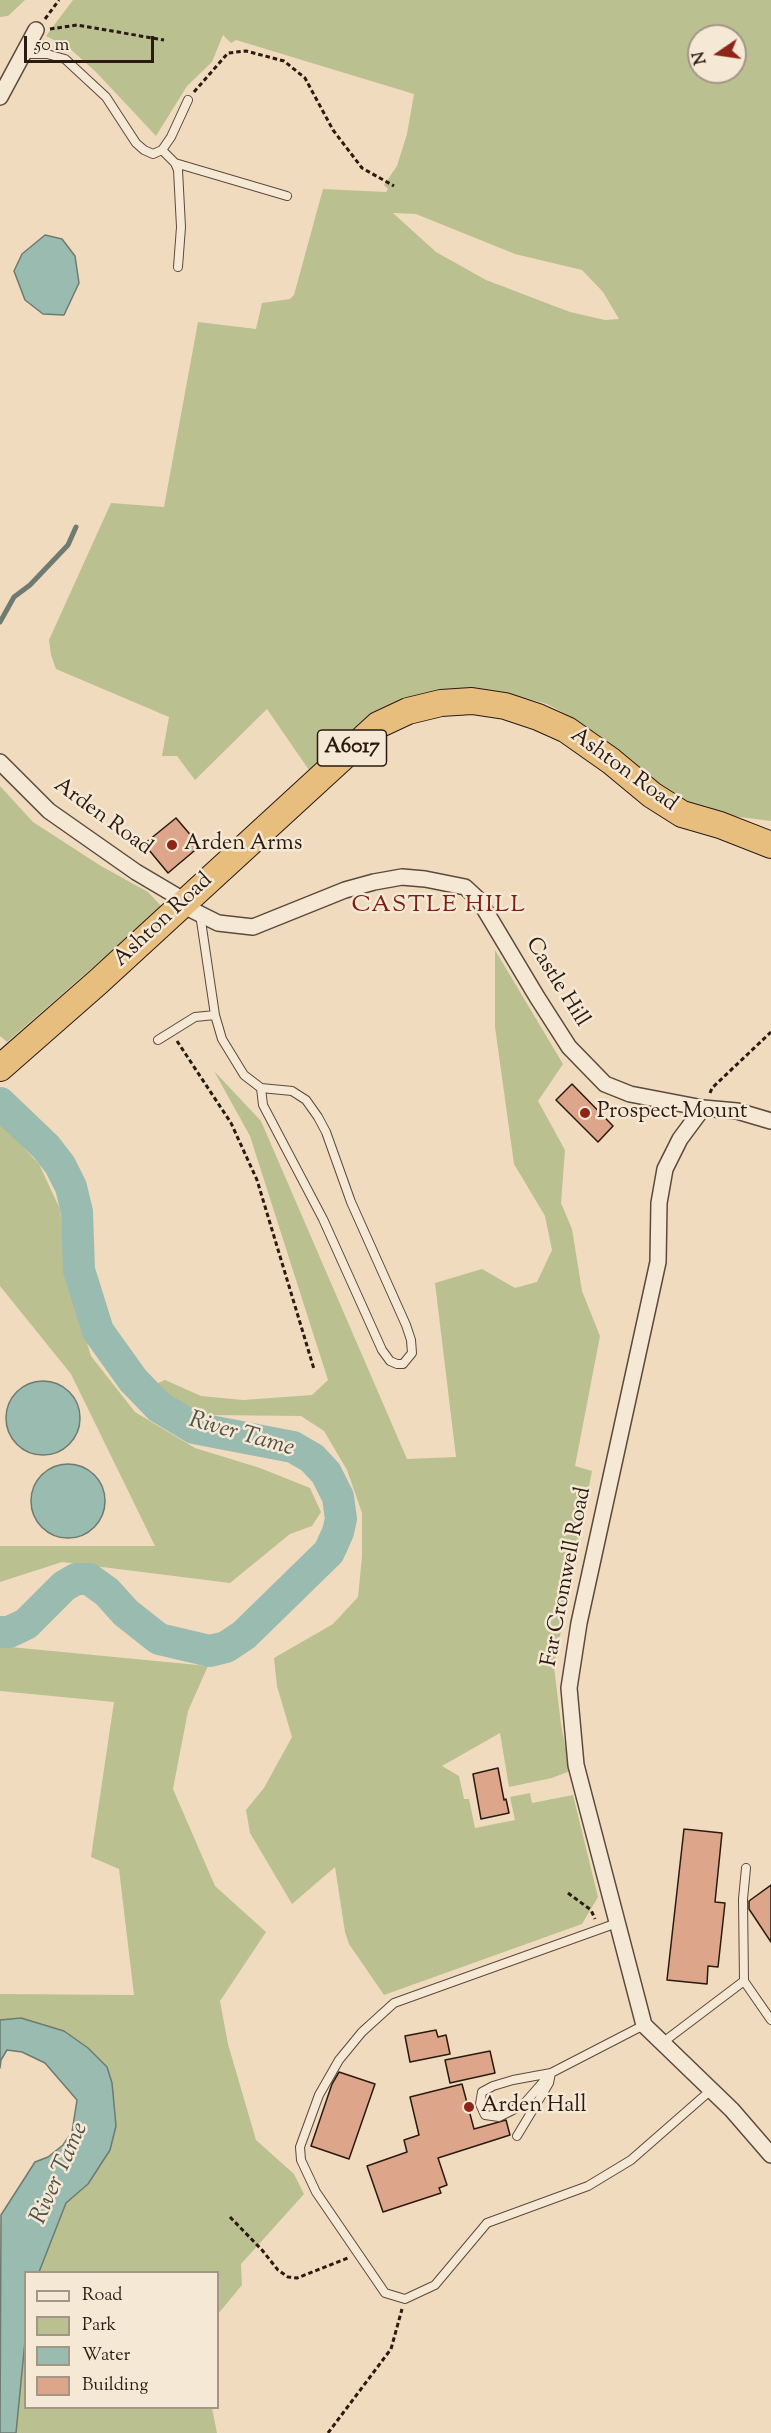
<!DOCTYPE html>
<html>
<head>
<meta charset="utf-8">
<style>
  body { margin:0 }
  #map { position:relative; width:771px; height:2433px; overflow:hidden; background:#f0dbbe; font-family:"Sorts Mill Goudy",serif }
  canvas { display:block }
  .legend { position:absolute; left:24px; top:2271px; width:195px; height:138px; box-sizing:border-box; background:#f5e8d5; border:2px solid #a49687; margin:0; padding:8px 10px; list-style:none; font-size:18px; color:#2a1a11 }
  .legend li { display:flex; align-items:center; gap:12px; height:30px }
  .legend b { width:30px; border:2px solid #a49687 }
  .north { position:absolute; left:687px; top:24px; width:60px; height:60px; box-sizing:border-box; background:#f5e8d5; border:2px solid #a49687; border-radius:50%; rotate:257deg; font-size:16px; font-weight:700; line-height:24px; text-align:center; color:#2a1a11 }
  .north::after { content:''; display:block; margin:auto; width:21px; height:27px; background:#8f2418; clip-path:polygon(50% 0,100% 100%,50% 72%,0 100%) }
  .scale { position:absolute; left:24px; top:36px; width:130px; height:27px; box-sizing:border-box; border:3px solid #2a1a11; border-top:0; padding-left:8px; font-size:18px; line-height:21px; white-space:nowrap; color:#2a1a11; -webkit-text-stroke:4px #f5e8d5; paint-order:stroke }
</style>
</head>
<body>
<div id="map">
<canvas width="771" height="2433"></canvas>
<ul class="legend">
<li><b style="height:8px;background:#f5e8d5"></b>Road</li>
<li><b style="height:16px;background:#bbc090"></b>Park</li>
<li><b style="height:16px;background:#9abbb0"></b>Water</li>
<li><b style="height:16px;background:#dda589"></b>Building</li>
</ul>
<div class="north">N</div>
<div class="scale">50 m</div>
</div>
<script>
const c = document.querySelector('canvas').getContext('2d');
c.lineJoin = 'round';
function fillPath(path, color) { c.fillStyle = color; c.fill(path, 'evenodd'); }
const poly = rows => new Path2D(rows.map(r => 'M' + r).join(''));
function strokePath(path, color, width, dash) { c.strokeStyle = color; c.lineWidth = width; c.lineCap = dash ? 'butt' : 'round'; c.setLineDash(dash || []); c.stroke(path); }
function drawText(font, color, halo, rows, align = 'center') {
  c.font = font + ' "Sorts Mill Goudy",serif'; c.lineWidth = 5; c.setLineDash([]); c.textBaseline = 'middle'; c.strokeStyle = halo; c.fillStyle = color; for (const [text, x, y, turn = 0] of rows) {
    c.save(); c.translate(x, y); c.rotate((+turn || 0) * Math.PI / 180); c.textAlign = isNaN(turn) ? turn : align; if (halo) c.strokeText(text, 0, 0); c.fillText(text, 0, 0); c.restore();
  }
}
fillPath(poly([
  [0,0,25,0,8,16,0,17],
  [73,0,771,0,771,821,732,816,702,809,673,796,573,718,547,704,510,694,469,691,311,773,267,709,195,780,177,756,162,756,169,717,56,669,51,655,49,640,111,503,164,507,198,322,256,329,262,303,290,299,294,295,323,189,386,192,388,189,384,185,397,166,407,134,414,94,236,40,231,43,223,35,212,62,187,86,156,136,96,72,68,47,46,36],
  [699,36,735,36,735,72,699,72],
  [393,213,416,214,515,254,582,270,603,292,619,319,605,320,570,312,486,280,436,252],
  [0,786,33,822,101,866,148,892,162,907,7,1042,0,1036],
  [495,950,563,1064,538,1101,565,1150,561,1203,572,1229,582,1291,600,1336,575,1466,592,1471,554,1667,561,1724,570,1771,552,1778,509,1787,500,1733,442,1766,459,1776,464,1799,469,1799,475,1828,515,1820,510,1797,530,1793,532,1803,573,1795,598,1897,582,1924,384,1995,349,1944,345,1932,335,1867,292,1904,250,1833,246,1810,264,1788,292,1737,277,1686,274,1658,333,1624,358,1597,362,1557,362,1513,347,1470,324,1431,301,1416,208,1415,169,1399,153,1385,165,1380,201,1396,243,1400,312,1395,328,1380,250,1136,214,1071,261,1121,407,1459,456,1457,435,1283,482,1269,515,1288,537,1282,552,1250,545,1216,514,1164,495,1027],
  [0,1123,39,1164,60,1209,68,1281,91,1356,135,1412,195,1448,260,1468,310,1488,321,1512,312,1526,290,1534,230,1583,62,1562,0,1582,0,1546,155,1546,71,1374,0,1286],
  [0,1646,208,1666,188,1711,173,1789,215,1886,266,1932,220,2001,228,2044,256,2140,294,2174,304,2194,241,2264,242,2285,218,2314,218,2272,39,2272,66,2203,88,2184,116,2126,21,2018,0,2020,0,1994,134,1995,119,1869,91,1857,114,1702,0,1691],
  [25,2341,26,2408,212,2408,217,2433,16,2433]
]), '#bbc090');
const water = poly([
  [45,235,62,239,75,256,79,283,64,315,43,314,25,300,14,271,22,254,45,235],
  '6 1418a37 37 0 1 1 74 0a37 37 0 1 1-74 0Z',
  '31 1501a37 37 0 1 1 74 0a37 37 0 1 1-74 0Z',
  [21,2018,64,2031,88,2048,107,2067,112,2083,116,2126,110,2150,88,2184,66,2203,39,2272,26,2272,25,2341,16,2433,0,2433,1,2215,35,2162,48,2157,63,2145,72,2132,77,2100,45,2063,22,2052,7,2050,1,2060,0,2068,0,2020,21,2018]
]);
fillPath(water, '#9abbb0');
strokePath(water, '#6d7b70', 1.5);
strokePath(poly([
  [0,622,14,597,30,585,68,545,76,527]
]), '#6d7b70', 5);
strokePath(poly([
  [0,1103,46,1147,60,1165,71,1187,77,1212,79,1270,98,1331,133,1380,159,1407,194,1428,293,1447,312,1458,326,1473,338,1497,341,1519,338,1532,329,1552,244,1635,226,1647,210,1651,159,1639,126,1613,107,1592,89,1579,76,1579,64,1586,26,1624,9,1632,0,1632]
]), '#9abbb0', 32);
const building = poly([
  [176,818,200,846,168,873,144,844,176,818],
  [572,1084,613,1126,598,1142,556,1100,572,1084],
  [498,1768,504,1800,506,1799,509,1813,481,1819,473,1774,498,1768],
  [684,1829,722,1833,715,1902,725,1903,718,1967,708,1966,707,1984,667,1980,684,1829],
  [771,1885,771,1942,749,1909,749,1901,771,1885],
  [436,2030,438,2037,446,2035,450,2054,410,2062,405,2036,436,2030],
  [490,2051,495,2073,450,2083,445,2060,490,2051],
  [339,2072,375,2084,349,2159,311,2146,332,2084,339,2072],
  [462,2084,474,2129,506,2120,510,2135,438,2158,447,2185,439,2188,441,2193,383,2212,367,2166,407,2152,404,2140,419,2135,410,2097,462,2084]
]);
fillPath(building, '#dda589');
strokePath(building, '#2a1a11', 1.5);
const service = poly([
  [24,54,47,54,65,59,106,97,136,143,144,150,153,154,162,150,171,137,188,100],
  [162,150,175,163,178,170,181,227,178,267],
  [175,163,287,196],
  [200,914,215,1015,222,1039,244,1075,261,1088,292,1091,306,1100,318,1117,326,1132,351,1202,406,1325,411,1340,412,1353,403,1364,397,1364,390,1361,382,1350,323,1219,263,1105,261,1088],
  [158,1040,195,1017,215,1015],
  [617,1923,394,2003,362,2032,339,2060,319,2095,300,2147,301,2160,316,2192,385,2293,405,2299,435,2285,487,2223,588,2186,631,2160,711,2090],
  [744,1981,743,1899,746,1868],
  [662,2043,744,1981,771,2020],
  [517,2136,549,2083,551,2073,513,2080,493,2086,482,2092,480,2104,485,2115,499,2117,523,2105,551,2073,644,2025]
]);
const minor = poly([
  [0,97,36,30],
  [0,762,49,811,136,872,185,901,192,910,218,923,253,927,345,890,374,882,402,877,425,879,465,887,479,900,537,997,569,1047,605,1084,630,1094,703,1108,737,1111,771,1121],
  [703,1108,680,1139,665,1169,659,1203,658,1262,579,1623,569,1688,576,1765,644,2025,732,2110,771,2155]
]);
const trunk = poly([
  [0,1068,98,982,378,725,408,711,441,703,472,701,505,706,538,717,567,730,611,761,652,795,682,814,720,825,771,845]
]);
strokePath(service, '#5c4a3c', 10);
strokePath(minor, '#5c4a3c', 18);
strokePath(trunk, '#2a1a11', 28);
strokePath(poly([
  [45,19,59,0],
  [50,29,77,25,164,40],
  [194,92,228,53,246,51,284,61,305,78,333,130,362,168,394,186],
  [177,1041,231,1123,257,1180,314,1369],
  [710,1093,712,1088,771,1032],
  [568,1893,591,1910,595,1919],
  [230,2217,262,2250,278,2270,288,2277,297,2278,348,2258],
  [328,2433,391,2349,402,2309]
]), '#2a1a11', 3, [4.5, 3]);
strokePath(service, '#f5e8d5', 8);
strokePath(minor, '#f5e8d5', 15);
strokePath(trunk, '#e8be7f', 26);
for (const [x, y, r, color] of [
  [172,845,6,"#8f2418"],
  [585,1113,6,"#8f2418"],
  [469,2107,6,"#8f2418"]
]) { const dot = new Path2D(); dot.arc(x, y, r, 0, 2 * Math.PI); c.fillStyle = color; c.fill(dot); strokePath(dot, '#f5e8d5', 2); }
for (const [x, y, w] of [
  [352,748,69]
]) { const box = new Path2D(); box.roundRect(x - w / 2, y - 18, w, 36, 4.5); c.fillStyle = '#f5e8d5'; c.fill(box); strokePath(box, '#2a1a11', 1.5); }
drawText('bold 21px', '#2a1a11', null, [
  ["A6017",352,748]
]);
drawText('22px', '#2a1a11', '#f5e8d5', [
  ["Ashton Road",623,771,36],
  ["Arden Road",102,818,36],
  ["Ashton Road",164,921,-43],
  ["Castle Hill",556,983,58],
  ["Far Cromwell Road",568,1577,-79]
]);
drawText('22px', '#2a1a11', '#f5e8d5', [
  ["Arden Arms",184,845],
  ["Prospect Mount",597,1113],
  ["Arden Hall",481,2107]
], 'left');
c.letterSpacing = '1.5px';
drawText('24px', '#7a1f14', '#f5e8d5', [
  ["CASTLE HILL",439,907]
]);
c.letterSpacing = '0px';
drawText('italic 24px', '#515249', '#f5e8d5', [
  ["River Tame",241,1436,16],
  ["River Tame",61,2174,-66]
]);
</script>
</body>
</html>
